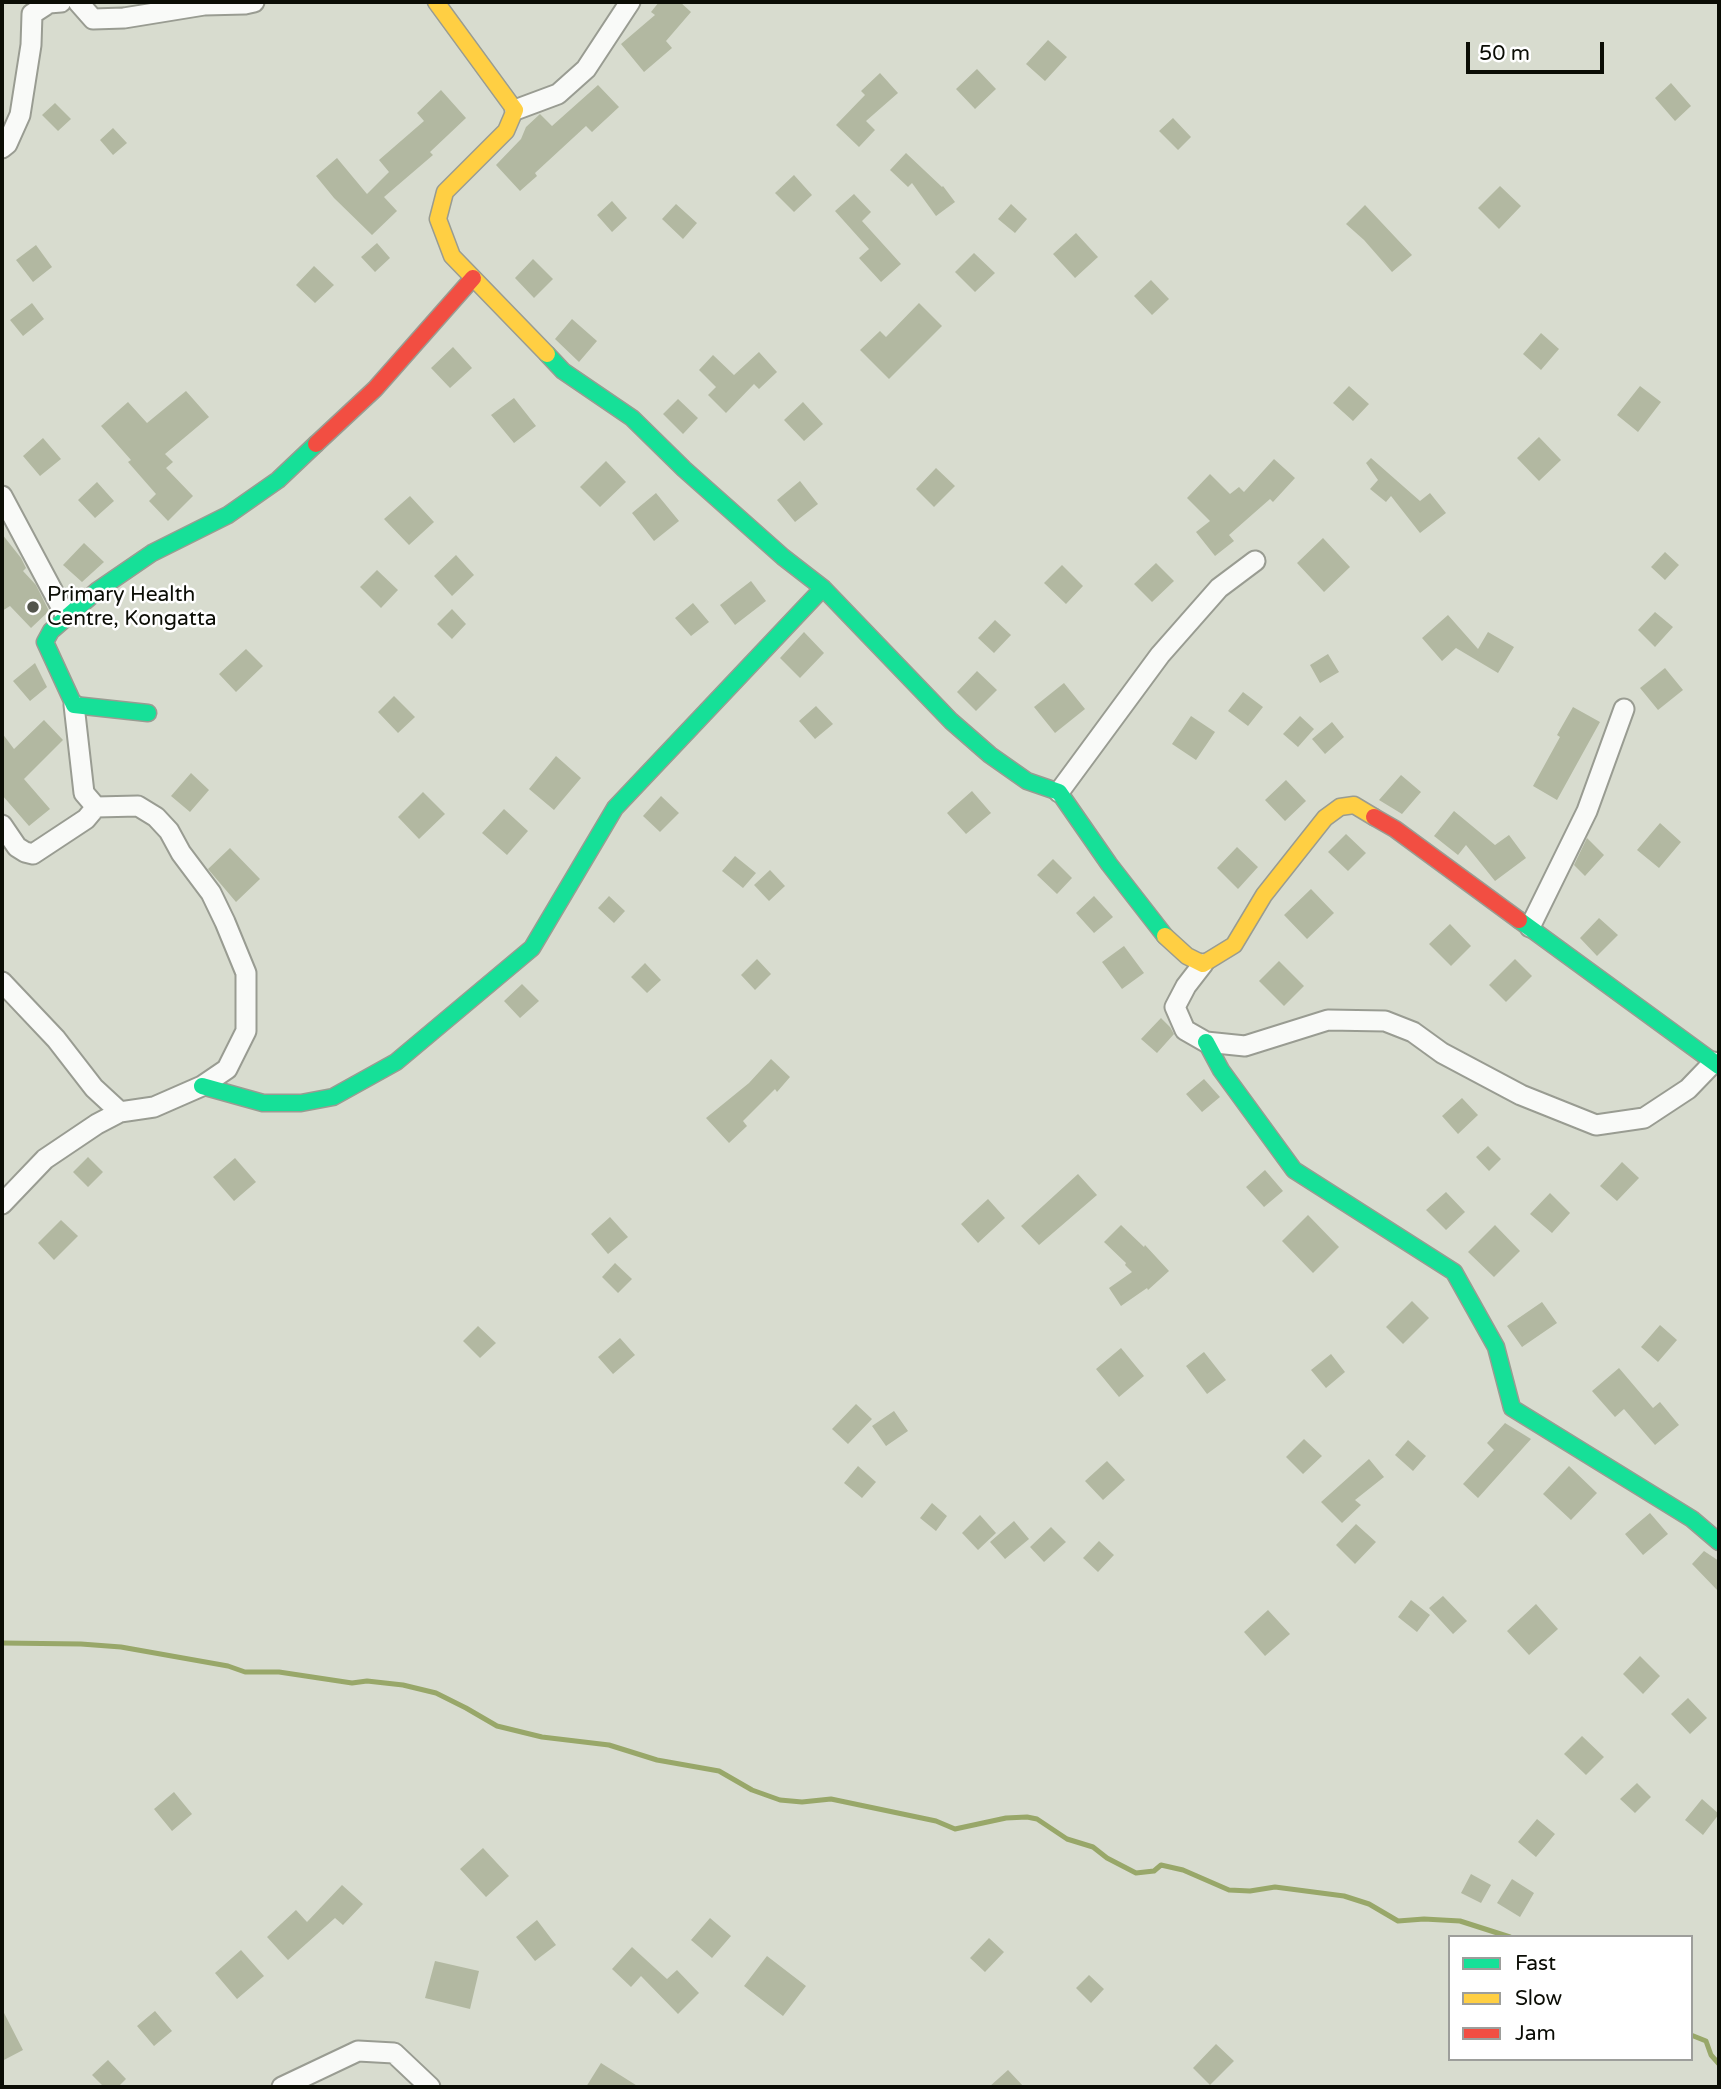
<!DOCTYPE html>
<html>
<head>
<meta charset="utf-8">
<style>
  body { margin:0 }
  #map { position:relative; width:1721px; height:2089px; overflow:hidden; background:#d8dccf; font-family:"Varela Round",sans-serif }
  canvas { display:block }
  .frame { position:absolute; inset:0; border:4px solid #0b0d05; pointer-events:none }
  .legend { position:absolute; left:1448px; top:1935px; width:245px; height:126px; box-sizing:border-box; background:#fff; border:2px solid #9d9e9b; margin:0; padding:9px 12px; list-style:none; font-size:21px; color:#0b0d05 }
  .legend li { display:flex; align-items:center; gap:14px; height:35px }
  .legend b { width:35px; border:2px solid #9d9e9b }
  .scale { position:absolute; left:1466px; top:42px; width:138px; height:32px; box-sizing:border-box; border:4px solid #0b0d05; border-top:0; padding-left:9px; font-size:21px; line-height:24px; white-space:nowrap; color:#0b0d05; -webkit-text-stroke:5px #fff; paint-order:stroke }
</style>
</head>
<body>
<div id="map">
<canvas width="1721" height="2089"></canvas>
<div class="frame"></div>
<ul class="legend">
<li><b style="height:9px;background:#16e098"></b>Fast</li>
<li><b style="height:9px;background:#ffcf43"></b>Slow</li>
<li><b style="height:9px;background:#f24e42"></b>Jam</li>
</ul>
<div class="scale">50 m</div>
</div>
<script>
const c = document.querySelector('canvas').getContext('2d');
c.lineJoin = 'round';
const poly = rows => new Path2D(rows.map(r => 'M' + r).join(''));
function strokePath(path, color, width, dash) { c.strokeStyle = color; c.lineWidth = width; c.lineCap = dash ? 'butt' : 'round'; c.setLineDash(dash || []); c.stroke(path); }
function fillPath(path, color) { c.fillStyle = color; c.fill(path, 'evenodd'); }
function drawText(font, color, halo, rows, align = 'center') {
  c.font = font + ' "Varela Round",sans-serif'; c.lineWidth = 5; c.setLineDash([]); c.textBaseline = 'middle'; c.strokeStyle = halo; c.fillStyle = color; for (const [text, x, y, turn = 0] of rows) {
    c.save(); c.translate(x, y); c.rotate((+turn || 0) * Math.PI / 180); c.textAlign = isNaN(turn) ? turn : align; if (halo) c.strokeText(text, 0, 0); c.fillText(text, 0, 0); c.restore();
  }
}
strokePath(poly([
  [2,1643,81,1644,121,1647,228,1666,245,1672,279,1672,352,1683,367,1681,403,1685,436,1693,466,1708,497,1726,542,1737,609,1745,657,1760,719,1771,752,1790,780,1800,802,1802,831,1799,936,1821,955,1829,1006,1818,1027,1817,1037,1819,1067,1839,1093,1847,1107,1858,1136,1873,1154,1871,1161,1865,1183,1870,1229,1890,1250,1891,1275,1887,1344,1896,1369,1904,1398,1921,1424,1919,1460,1921,1510,1937],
  [1691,2035,1706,2041,1711,2055,1719,2064]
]), '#98a769', 5);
fillPath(poly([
  [659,2,680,2,691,12,666,41,672,48,644,72,621,44,655,15,651,12],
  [1048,40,1067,57,1045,81,1026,64],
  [977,69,996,89,975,109,956,89],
  [880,73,898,93,866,121,875,130,859,147,836,125,865,95,861,91],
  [1671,83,1691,106,1675,121,1655,98],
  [598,85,619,107,592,132,586,126,535,173,537,176,520,191,496,165,521,139,526,127,540,114,552,126],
  [441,90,466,118,430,152,433,155,384,197,397,211,372,235,334,198,316,176,337,158,367,194,389,172,379,160,424,121,417,113],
  [55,103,71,119,58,131,42,115],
  [1173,118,1191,137,1178,150,1159,131],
  [113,128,127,143,113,155,100,140],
  [906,153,942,187,943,186,955,202,936,216,912,183,908,187,890,170],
  [794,175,812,195,794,212,775,193],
  [1500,186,1521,206,1499,229,1478,208],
  [854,194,871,212,862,221,901,264,881,282,859,258,869,249,835,211],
  [612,201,627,218,612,232,597,215],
  [676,204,697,223,683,239,662,219],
  [1011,204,1027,219,1015,233,998,219],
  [1365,205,1412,255,1392,272,1364,240,1346,224],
  [1076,233,1098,257,1075,278,1053,254],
  [377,243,390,258,375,272,361,257],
  [36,245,52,267,33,282,16,260],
  [974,253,995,273,975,292,955,272],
  [533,259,553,279,534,298,515,278],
  [314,266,334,285,315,303,296,285],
  [1151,280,1169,299,1152,315,1134,296],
  [32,303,44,319,23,336,10,320],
  [919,303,942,326,889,379,860,350,880,331,886,337],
  [572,319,597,341,579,362,555,339],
  [1541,333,1559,349,1541,370,1523,354],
  [453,347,472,368,450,388,431,368],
  [759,352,777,372,759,389,754,384,726,413,708,395,716,387,699,370,713,355,734,375],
  [1349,386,1369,404,1353,421,1333,403],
  [1640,386,1661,402,1638,432,1617,415],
  [186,391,209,417,165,454,173,462,166,468,193,496,168,521,149,501,156,494,128,462,131,460,101,426,128,402,147,423],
  [514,398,536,426,514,443,491,415],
  [678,399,698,418,683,434,663,414],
  [803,402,823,424,804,441,784,420],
  [1539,437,1561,460,1539,481,1517,458],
  [43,438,61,459,40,476,23,456],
  [1371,458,1420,501,1430,493,1446,513,1420,533,1391,496,1386,502,1370,489,1378,480,1366,463],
  [1274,459,1295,478,1273,502,1270,499,1229,535,1234,541,1215,556,1196,532,1210,521,1187,498,1210,474,1230,494,1239,487,1244,492],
  [606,461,626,482,600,507,580,487],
  [936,468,955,486,934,507,916,489],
  [800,481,818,504,795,522,777,500],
  [97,482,114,501,95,518,78,500],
  [656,493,679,521,654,541,632,513],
  [410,496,434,522,409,545,384,519],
  [2,534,21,558,26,568,23,571,36,585,49,611,31,628,10,606,2,611],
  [1323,538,1350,567,1324,592,1297,563],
  [84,543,104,562,82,582,63,565],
  [1665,552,1679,565,1665,580,1651,567],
  [456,555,474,575,452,596,434,576],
  [1156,563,1174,581,1152,602,1134,584],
  [1062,565,1083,586,1066,604,1044,583],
  [377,570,398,590,381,608,360,587],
  [751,581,766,601,735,625,720,605],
  [693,603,709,622,691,636,675,618],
  [452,609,466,624,452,639,437,624],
  [1655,612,1673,627,1655,647,1638,630],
  [1448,615,1478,649,1488,632,1514,647,1498,673,1456,648,1442,661,1422,638],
  [995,620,1011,635,994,653,978,638],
  [804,632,824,653,800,678,780,658],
  [246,649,263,666,236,692,219,674],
  [1328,654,1339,672,1320,683,1310,665],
  [35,663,47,687,30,701,13,681],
  [1665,668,1683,690,1658,710,1640,688],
  [977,671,997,690,976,711,957,692],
  [1064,683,1085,709,1055,733,1034,707],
  [1243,692,1263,707,1248,726,1228,711],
  [394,696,415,717,398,733,378,712],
  [816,706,833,724,815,739,799,721],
  [1573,707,1600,722,1557,800,1533,786,1560,737,1557,735],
  [1191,716,1215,732,1196,760,1172,744],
  [1300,716,1314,729,1298,747,1283,734],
  [44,720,63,740,24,779,50,809,29,826,2,795,2,733,14,749],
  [1332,722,1344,737,1325,754,1312,739],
  [556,756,581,778,554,810,529,789],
  [191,773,209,790,190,812,171,796],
  [1401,775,1421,792,1402,814,1379,800],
  [1286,780,1306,801,1285,821,1265,800],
  [972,791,991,813,966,834,947,813],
  [423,792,445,814,419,839,398,817],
  [661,796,679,813,660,832,643,816],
  [504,809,528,831,507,855,482,833],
  [1454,811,1495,845,1509,835,1526,858,1495,881,1466,845,1458,855,1434,836],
  [1660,823,1681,842,1659,868,1637,850],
  [1346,834,1366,853,1348,871,1328,852],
  [1587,838,1604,855,1585,876,1574,865],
  [1237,847,1258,867,1238,889,1217,868],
  [230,848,260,879,236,902,208,869],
  [735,856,756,873,743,888,722,871],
  [1053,859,1072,878,1057,894,1037,875],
  [770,870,785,886,769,901,754,885],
  [1311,889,1334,913,1307,939,1284,915],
  [609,896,625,911,614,923,598,908],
  [1094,896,1113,917,1094,933,1076,913],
  [1599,918,1618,935,1597,956,1580,938],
  [1450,924,1471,946,1451,966,1429,944],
  [1124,946,1144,973,1122,989,1102,962],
  [757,959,771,974,755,990,741,975],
  [1515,959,1532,976,1506,1002,1489,985],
  [1279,961,1304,986,1284,1006,1259,981],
  [645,963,661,980,647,993,631,977],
  [522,984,539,1001,520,1018,504,1001],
  [1161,1018,1170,1027,1174,1034,1157,1053,1141,1039],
  [771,1059,790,1077,777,1092,775,1089,743,1121,747,1126,729,1143,706,1118,749,1083],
  [1204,1079,1220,1097,1202,1112,1186,1094],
  [1462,1098,1478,1115,1458,1134,1442,1116],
  [1488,1146,1501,1159,1489,1171,1476,1157],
  [88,1157,103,1172,88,1187,73,1172],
  [235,1158,256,1182,234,1201,213,1177],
  [1622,1162,1639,1178,1617,1201,1600,1186],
  [1265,1170,1283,1191,1264,1207,1246,1187],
  [1078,1174,1097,1195,1039,1245,1021,1226],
  [1446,1192,1465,1212,1446,1230,1426,1210],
  [1550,1193,1570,1213,1552,1233,1530,1214],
  [988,1199,1005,1218,978,1243,961,1224],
  [1308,1215,1339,1247,1313,1273,1282,1241],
  [610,1217,628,1237,608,1254,591,1234],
  [61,1220,78,1236,54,1260,38,1243],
  [1121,1225,1144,1247,1145,1245,1169,1271,1148,1290,1147,1288,1121,1306,1109,1288,1132,1272,1125,1265,1126,1263,1104,1242],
  [1495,1225,1520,1251,1494,1277,1468,1252],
  [615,1263,632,1279,618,1293,602,1277],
  [1412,1301,1429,1318,1403,1344,1386,1327],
  [1542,1302,1557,1323,1522,1347,1507,1326],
  [1660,1325,1677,1340,1658,1362,1641,1347],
  [478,1326,496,1343,480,1358,463,1341],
  [620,1338,635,1355,613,1374,598,1357],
  [1121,1348,1144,1376,1119,1397,1096,1369],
  [1204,1352,1226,1380,1207,1394,1186,1366],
  [1331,1354,1345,1372,1326,1388,1311,1370],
  [1619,1368,1653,1408,1660,1402,1679,1425,1655,1445,1624,1409,1615,1417,1592,1391],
  [856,1404,872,1419,848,1444,832,1429],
  [894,1411,908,1431,886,1446,872,1426],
  [1505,1423,1531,1439,1478,1498,1463,1484,1494,1450,1487,1443],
  [1304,1439,1322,1456,1303,1474,1286,1457],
  [1408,1440,1426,1456,1413,1471,1395,1455],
  [1369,1459,1384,1477,1355,1500,1361,1505,1342,1523,1321,1502],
  [1107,1461,1125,1480,1103,1500,1085,1481],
  [858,1466,876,1482,862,1498,844,1483],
  [1569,1466,1597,1493,1571,1520,1543,1494],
  [932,1503,947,1516,936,1531,920,1518],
  [1650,1513,1668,1534,1643,1555,1625,1534],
  [980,1515,996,1533,978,1550,962,1533],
  [1014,1521,1029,1539,1005,1559,990,1542],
  [1356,1524,1376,1542,1355,1564,1336,1545],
  [1051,1527,1066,1542,1044,1562,1030,1547],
  [1099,1541,1114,1555,1098,1572,1083,1558],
  [1704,1551,1719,1561,1719,1592,1692,1564],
  [1443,1596,1467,1621,1453,1634,1429,1608],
  [1411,1600,1430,1615,1417,1632,1398,1617],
  [1536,1604,1558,1629,1529,1655,1507,1631],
  [1268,1610,1290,1634,1265,1656,1244,1632],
  [1640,1656,1660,1676,1643,1694,1623,1674],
  [1688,1698,1707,1718,1690,1734,1671,1714],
  [1582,1736,1604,1757,1586,1775,1564,1754],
  [1637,1783,1651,1797,1635,1813,1620,1799],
  [174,1792,192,1814,172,1831,154,1809],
  [1702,1799,1719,1814,1703,1835,1685,1820],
  [1537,1819,1555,1834,1536,1857,1518,1842],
  [483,1848,509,1876,486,1897,460,1869],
  [1471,1874,1491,1885,1481,1903,1461,1893],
  [1512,1879,1534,1893,1520,1917,1497,1903],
  [342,1885,363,1904,343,1925,335,1918,288,1960,267,1937,296,1910,307,1922],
  [710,1918,731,1936,712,1958,691,1940],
  [537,1920,556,1945,535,1961,516,1937],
  [989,1938,1004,1952,985,1972,970,1958],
  [632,1947,667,1979,677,1970,699,1993,678,2014,641,1976,631,1987,612,1969],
  [241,1950,264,1976,237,1999,215,1973],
  [767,1956,806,1986,783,2016,744,1986],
  [435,1961,479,1971,470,2009,425,1998],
  [1089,1975,1104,1989,1091,2003,1076,1988],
  [2,2009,23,2050,2,2061],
  [155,2011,172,2031,154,2046,137,2026],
  [1216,2044,1234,2061,1210,2085,1193,2068],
  [108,2060,126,2079,118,2087,104,2087,92,2075],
  [601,2063,639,2087,586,2087],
  [1008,2070,1024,2087,989,2087]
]), '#b2b8a1');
const street = poly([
  [78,2,93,19,124,18,204,5,245,4,254,2],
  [515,110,558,94,586,69,630,2],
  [2,148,7,144,20,115,31,45,32,14,49,3,61,2],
  [2,496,66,616],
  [1059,792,1160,655,1219,588,1255,561],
  [2,825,17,847,25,852,33,854,86,819,96,807],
  [1530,927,1587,811,1624,709],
  [1203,964,1186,986,1175,1007,1185,1030,1206,1042,1245,1046,1328,1020,1385,1021,1413,1032,1442,1053,1521,1095,1596,1125,1644,1118,1688,1089,1714,1062],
  [2,982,56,1039,94,1088,120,1112],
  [2,1204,45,1159,97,1124,120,1112,154,1107,202,1086,227,1069,246,1031,246,973,225,922,211,893,181,853,169,831,156,817,138,806,96,807,84,793,74,705],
  [282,2087,358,2051,394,2053,430,2087]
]);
const fast = poly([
  [547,354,563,371,632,418,684,469,783,557,823,588,951,721,990,755,1027,781,1059,792,1109,864,1165,936],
  [148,713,74,705,45,642,51,631,98,590,152,553,228,515,278,480,316,444],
  [1519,920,1719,1066],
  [1206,1042,1221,1070,1294,1170,1454,1272,1496,1347,1512,1408,1692,1519,1719,1542],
  [202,1086,263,1103,301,1103,333,1097,396,1062,532,948,615,808,823,588]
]);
const slow = poly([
  [436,2,515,110,506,131,445,192,438,219,452,256,547,354],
  [1165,936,1187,956,1203,964,1234,945,1264,895,1325,818,1340,807,1354,805,1374,817]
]);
const jam = poly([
  [316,444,375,389,473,278],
  [1374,817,1395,829,1519,920]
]);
strokePath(street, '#999c92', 23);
strokePath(fast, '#999c92', 19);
strokePath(slow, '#999c92', 19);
strokePath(jam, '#999c92', 19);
strokePath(street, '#f9faf8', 19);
strokePath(fast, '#16e098', 16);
strokePath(slow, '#ffcf43', 16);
strokePath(jam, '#f24e42', 16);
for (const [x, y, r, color] of [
  [33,607,7,"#53554c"]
]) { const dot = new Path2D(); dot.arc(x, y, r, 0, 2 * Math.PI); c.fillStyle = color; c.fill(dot); strokePath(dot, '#fff', 2.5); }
drawText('21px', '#0b0d05', '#fff', [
  ["Primary Health",47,595],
  ["Centre, Kongatta",47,619]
], 'left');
</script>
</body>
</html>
